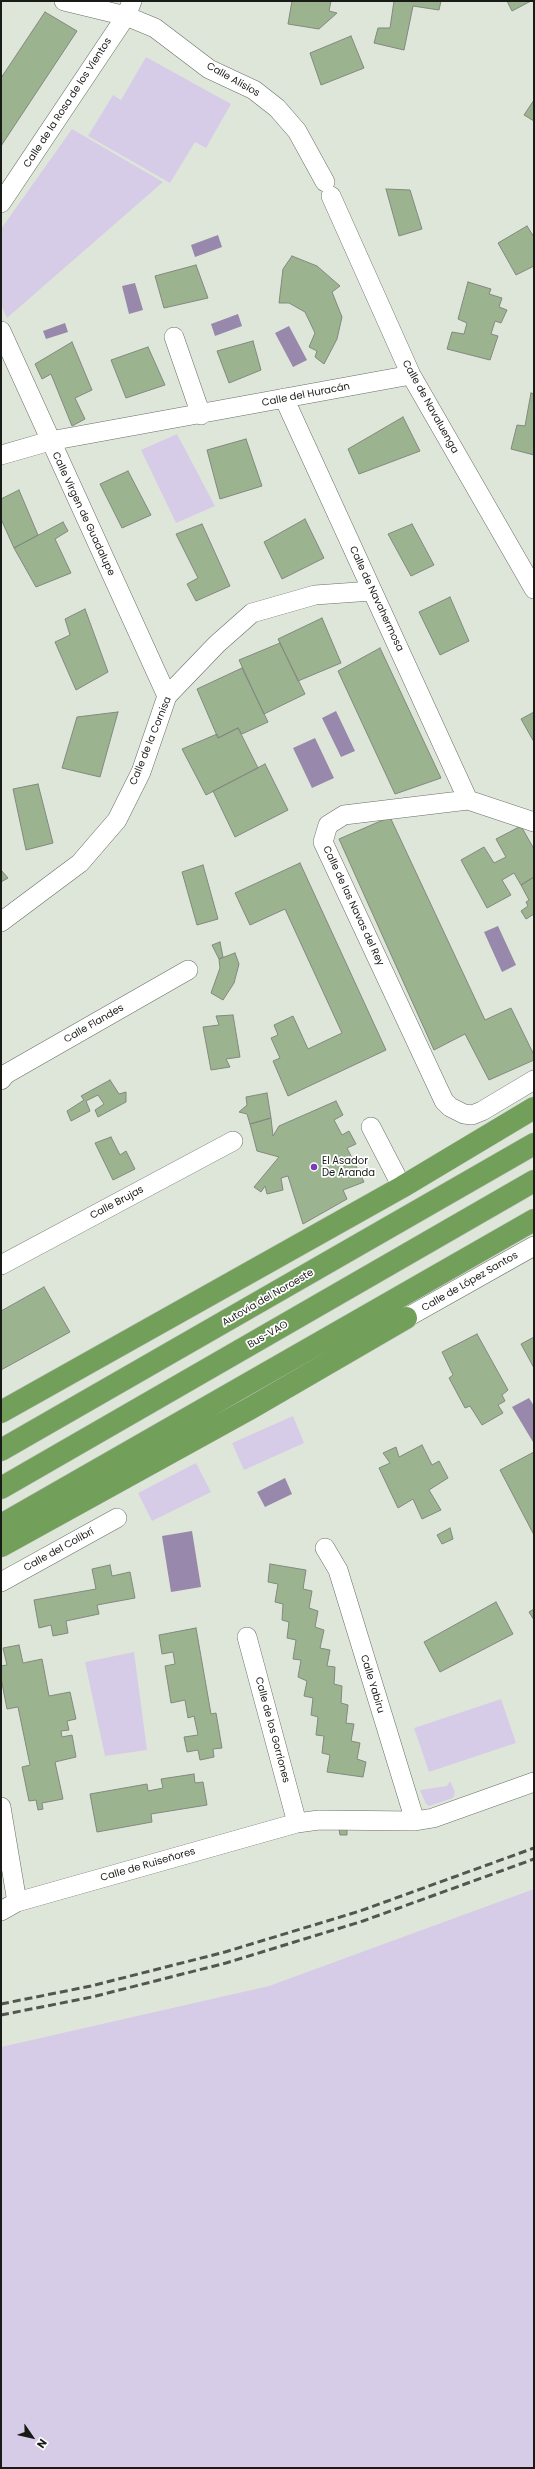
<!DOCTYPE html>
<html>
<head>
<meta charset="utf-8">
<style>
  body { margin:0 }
  #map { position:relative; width:535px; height:2469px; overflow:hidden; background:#dee6da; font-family:Poppins,sans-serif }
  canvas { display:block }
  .frame { position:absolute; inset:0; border:2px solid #181b16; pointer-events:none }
  .north { position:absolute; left:12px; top:2417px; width:40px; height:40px; -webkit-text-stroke:3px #fff; paint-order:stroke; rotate:124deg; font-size:11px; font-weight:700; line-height:16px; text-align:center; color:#181b16 }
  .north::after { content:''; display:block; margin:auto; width:14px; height:18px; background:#181b16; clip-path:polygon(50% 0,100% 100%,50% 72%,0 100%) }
</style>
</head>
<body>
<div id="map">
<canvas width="535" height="2469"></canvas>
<div class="frame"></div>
<div class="north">N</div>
</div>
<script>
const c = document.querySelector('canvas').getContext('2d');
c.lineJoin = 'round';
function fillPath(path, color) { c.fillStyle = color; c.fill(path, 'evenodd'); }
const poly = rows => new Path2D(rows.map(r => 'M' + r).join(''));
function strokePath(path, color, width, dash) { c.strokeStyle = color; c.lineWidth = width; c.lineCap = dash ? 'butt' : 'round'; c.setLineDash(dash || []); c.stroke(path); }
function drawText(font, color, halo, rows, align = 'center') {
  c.font = font + ' Poppins,sans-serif'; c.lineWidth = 3.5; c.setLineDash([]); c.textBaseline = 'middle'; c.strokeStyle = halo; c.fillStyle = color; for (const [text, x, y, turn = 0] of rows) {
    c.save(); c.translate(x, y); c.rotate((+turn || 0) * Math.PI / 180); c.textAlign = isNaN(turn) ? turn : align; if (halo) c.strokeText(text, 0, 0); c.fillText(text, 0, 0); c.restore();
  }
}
fillPath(poly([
  [146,57,231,104,206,148,195,142,170,183,88,136,113,95,121,100],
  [72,129,163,182,7,318,1,305,1,229],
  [177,434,215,506,176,523,141,450],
  [293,1416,304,1443,244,1470,232,1443],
  [196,1463,211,1492,152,1521,138,1493],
  [134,1652,147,1750,105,1756,85,1662],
  [501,1699,516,1743,429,1772,414,1728],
  [450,1781,455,1792,453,1798,429,1806,426,1804,420,1790,447,1786],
  [534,1889,534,2468,1,2468,1,2047,269,1986]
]), '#d7cce7');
fillPath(poly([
  [218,235,222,247,195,257,191,245],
  [135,283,143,310,129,314,122,286],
  [238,314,242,326,215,336,211,324],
  [65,323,68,332,46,339,43,331],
  [289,326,307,360,293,367,275,333],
  [336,711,355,751,341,757,322,718],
  [315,738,334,778,312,788,293,748],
  [498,926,516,965,502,972,484,932],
  [529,1398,534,1406,533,1442,512,1407],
  [285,1478,292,1494,265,1507,257,1492],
  [192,1531,201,1587,171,1592,162,1536]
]), '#9788ac');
const building = poly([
  [292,1,331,1,329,11,337,13,319,29,288,24,292,1],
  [394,1,441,1,439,10,413,6,404,50,374,43,378,28,390,28,394,1],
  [507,1,531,1,512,11,507,1],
  [45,12,77,31,1,146,1,78,45,12],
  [351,36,364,68,321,85,310,53,351,36],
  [534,100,534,121,524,115,534,100],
  [386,189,410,190,422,229,399,236,386,189],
  [527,226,534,237,534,266,516,275,498,243,527,226],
  [292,256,317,266,340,286,332,292,342,317,337,339,324,364,315,357,317,351,309,347,315,333,305,312,289,303,279,303,283,269,292,256],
  [196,265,208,298,164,308,155,276,196,265],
  [468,282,491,289,489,294,502,298,499,307,507,310,501,323,495,321,491,334,498,336,490,360,447,349,452,332,464,334,467,323,458,319,468,282],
  [253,341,261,370,229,383,217,351,253,341],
  [72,342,92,390,75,398,85,419,72,426,51,374,42,379,35,364,72,342],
  [148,347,165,385,126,398,111,360,148,347],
  [531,393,534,394,534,455,511,449,517,425,525,426,531,393],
  [403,417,420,451,359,474,348,449,403,417],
  [246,439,262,486,220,499,207,450,246,439],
  [128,471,151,515,122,528,100,484,128,471],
  [19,490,38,535,14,548,1,519,1,499,19,490],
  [305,519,324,558,282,579,264,542,305,519],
  [63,522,68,531,55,539,71,573,36,587,14,548,63,522],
  [202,524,230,586,196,601,187,584,198,578,176,534,202,524],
  [412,524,434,565,411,576,388,534,412,524],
  [450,597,469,641,440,655,419,612,450,597],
  [85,609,108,672,76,690,55,642,70,635,65,619,85,609],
  [322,618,341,663,298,681,278,639,322,618],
  [280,643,305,694,264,714,239,660,280,643],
  [380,648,441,778,395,794,338,671,380,648],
  [242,668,268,722,242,734,238,728,218,738,197,689,242,668],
  [118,712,100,777,62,768,77,717,118,712],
  [534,712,534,742,521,719,534,712],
  [238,728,258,768,206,795,182,749,217,734,218,738,238,728],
  [265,764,288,810,235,837,213,791,265,764],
  [38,784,53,843,26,850,13,789,38,784],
  [390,817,485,1020,511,1008,534,1055,534,1060,489,1080,465,1034,434,1050,339,839,390,817],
  [521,826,534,849,534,877,521,885,514,873,502,880,511,895,487,908,461,860,484,847,494,863,506,857,496,839,521,826],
  [300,863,386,1050,288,1096,273,1061,280,1058,271,1038,278,1035,274,1025,293,1016,308,1049,342,1033,285,909,250,925,235,893,300,863],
  [203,865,218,919,197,925,182,872,203,865],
  [1,870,8,878,1,882,1,870],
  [534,877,534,914,526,919,521,911,528,906,526,902,529,900,521,885,534,877],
  [220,942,223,957,219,959,212,945,220,942],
  [235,953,239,964,234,983,223,1000,211,993,220,968,219,959,235,953],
  [233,1015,240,1057,226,1059,230,1067,211,1070,203,1027,219,1025,216,1016,233,1015],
  [110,1080,119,1094,126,1092,126,1102,98,1117,95,1110,104,1104,98,1095,86,1101,90,1111,71,1121,67,1111,84,1100,81,1096,110,1080],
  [267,1093,271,1118,250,1124,247,1114,239,1112,247,1105,246,1097,267,1093],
  [336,1101,343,1115,334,1120,342,1135,349,1131,356,1144,347,1148,364,1182,343,1190,347,1199,303,1224,288,1176,281,1178,283,1190,267,1194,265,1186,261,1192,254,1187,279,1157,257,1151,250,1124,271,1118,273,1136,279,1126,336,1101],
  [111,1137,120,1155,126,1151,135,1169,113,1180,95,1143,111,1137],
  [44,1287,70,1332,1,1370,1,1311,44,1287],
  [477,1334,508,1390,502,1395,505,1401,498,1405,503,1413,482,1425,470,1406,465,1408,449,1378,453,1375,442,1352,477,1334],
  [534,1337,534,1368,521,1344,534,1337],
  [422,1445,432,1465,439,1461,448,1478,429,1490,441,1510,422,1519,413,1499,398,1508,379,1468,390,1463,383,1453,396,1447,399,1457,422,1445],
  [534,1452,534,1535,500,1470,534,1452],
  [450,1528,453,1539,442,1544,437,1535,450,1528],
  [270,1564,306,1570,303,1589,312,1591,309,1608,318,1611,315,1627,324,1630,320,1648,330,1650,327,1666,335,1667,334,1684,342,1686,341,1703,348,1705,346,1723,354,1724,351,1741,360,1743,357,1759,366,1762,363,1777,327,1772,330,1755,322,1753,324,1736,316,1735,318,1717,311,1715,313,1698,304,1696,307,1681,298,1677,301,1660,293,1659,296,1640,287,1638,289,1622,282,1620,283,1604,275,1602,278,1584,268,1582,270,1564],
  [110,1565,112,1576,130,1572,135,1598,97,1605,99,1614,66,1621,68,1633,53,1636,51,1625,39,1628,34,1600,96,1589,92,1569,110,1565],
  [496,1602,513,1634,440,1672,424,1642,496,1602],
  [534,1609,534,1620,529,1612,534,1609],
  [196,1628,211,1714,216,1713,222,1748,213,1749,214,1757,200,1760,198,1750,187,1752,184,1737,198,1735,194,1716,188,1718,185,1700,171,1703,165,1666,175,1664,173,1652,162,1654,159,1635,196,1628],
  [19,1645,23,1663,42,1659,49,1696,70,1692,76,1719,67,1721,69,1730,61,1731,62,1737,72,1735,76,1757,55,1762,63,1799,42,1803,43,1809,38,1810,36,1800,29,1801,22,1767,30,1765,18,1707,7,1709,1,1678,1,1666,7,1665,3,1648,19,1645],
  [194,1774,195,1783,203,1782,207,1805,151,1814,152,1822,97,1832,90,1794,147,1784,148,1791,163,1788,161,1779,194,1774],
  [339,1829,347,1829,347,1835,340,1835,339,1829]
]);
fillPath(building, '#9bb38f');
strokePath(building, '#82897f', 1);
const street = poly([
  [64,1,126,16,155,28,209,69,254,90,277,108,297,131,325,182],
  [331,196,411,375,534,589],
  [1,203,126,16,132,1],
  [1,331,167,696],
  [174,337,201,415],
  [284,398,468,800],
  [1,455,50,441,411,375],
  [534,822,468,800,344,815,328,825,323,842,444,1101,450,1107,464,1114,472,1115,482,1111,534,1080],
  [1,922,80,863,117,820,141,772,167,696,217,644,252,613,315,595,372,591],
  [1,1080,6,1074,188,970],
  [371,1127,402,1187],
  [1,1265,233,1141],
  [406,1318,534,1246],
  [325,1548,338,1570,415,1821],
  [1,1582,117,1518],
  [247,1637,297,1823],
  [1,1807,17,1902],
  [1,1911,17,1902,297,1823,319,1820,415,1821,433,1818,534,1782]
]);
const highway = poly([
  [1,1412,402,1187,534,1108],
  [1,1450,534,1144],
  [1,1488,534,1181],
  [1,1525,534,1220],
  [1,1546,251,1408,406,1318]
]);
strokePath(street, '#686f65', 20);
strokePath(highway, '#c3c4c2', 23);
strokePath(street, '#fff', 19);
strokePath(highway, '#729f5a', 22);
strokePath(poly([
  [1,2004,91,1986,225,1952,360,1911,534,1848],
  [1,2015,92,1997,226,1963,363,1921,534,1859]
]), '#52564f', 3, [8, 4]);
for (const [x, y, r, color] of [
  [314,1167,4,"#7a3eb4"]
]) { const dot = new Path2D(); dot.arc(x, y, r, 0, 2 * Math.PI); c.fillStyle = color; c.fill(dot); strokePath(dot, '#fff', 1.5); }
drawText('10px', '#181b16', '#fff', [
  ["Calle Alisios",233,80,29],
  ["Calle de la Rosa de los Vientos",68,103,-57],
  ["Calle del Huracán",306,395,-11],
  ["Calle de Navaluenga",430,407,61],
  ["Calle Virgen de Guadalupe",83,514,65],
  ["Calle de Navahermosa",376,599,65],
  ["Calle de la Cornisa",151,741,-68],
  ["Calle de las Navas del Rey",353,906,65],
  ["Calle Flandes",94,1024,-30],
  ["Calle Brujas",117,1203,-28],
  ["Calle de López Santos",470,1282,-30],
  ["Autovía del Noroeste",268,1298,-30],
  ["Bus-VAO",268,1335,-30],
  ["Calle del Colibrí",59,1550,-29],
  ["Calle Yabiru",372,1684,73],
  ["Calle de los Gorriones",272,1730,75],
  ["Calle de Ruiseñores",148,1865,-16]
]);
drawText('10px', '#181b16', '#fff', [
  ["El Asador",322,1161],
  ["De Aranda",322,1173]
], 'left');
</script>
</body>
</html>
